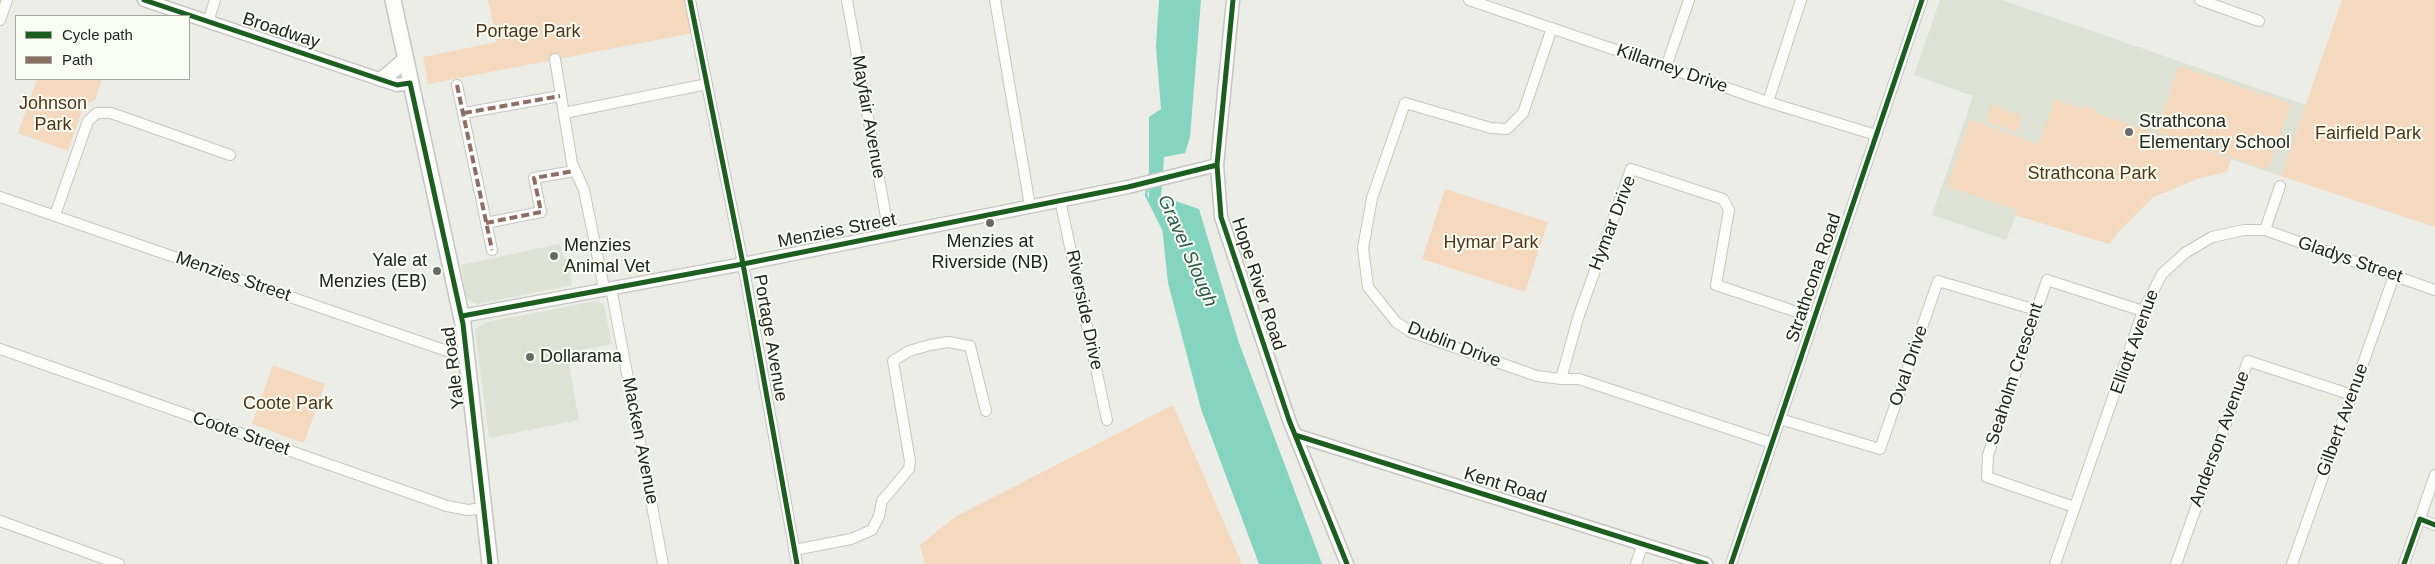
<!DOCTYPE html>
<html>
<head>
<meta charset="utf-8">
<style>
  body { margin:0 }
  #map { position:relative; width:2435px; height:564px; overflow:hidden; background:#ecede7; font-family:Helvetica,sans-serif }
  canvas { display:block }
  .legend { position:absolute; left:15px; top:15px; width:175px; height:65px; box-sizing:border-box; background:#fafdf1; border:1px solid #a4a69d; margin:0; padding:6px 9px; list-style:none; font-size:15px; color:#23241f }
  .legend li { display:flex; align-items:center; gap:10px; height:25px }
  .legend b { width:25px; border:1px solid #a4a69d }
</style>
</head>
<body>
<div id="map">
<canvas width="2435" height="564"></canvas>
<ul class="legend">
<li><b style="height:6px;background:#1b5e20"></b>Cycle path</li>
<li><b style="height:6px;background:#8d6e63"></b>Path</li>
</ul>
</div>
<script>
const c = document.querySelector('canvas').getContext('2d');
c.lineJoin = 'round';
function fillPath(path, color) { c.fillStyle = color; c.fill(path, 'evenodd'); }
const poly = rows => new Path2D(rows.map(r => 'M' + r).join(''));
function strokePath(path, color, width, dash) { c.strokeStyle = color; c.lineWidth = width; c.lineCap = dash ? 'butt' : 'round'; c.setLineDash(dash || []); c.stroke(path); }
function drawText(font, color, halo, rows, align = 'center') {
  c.font = font + ' Helvetica,sans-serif'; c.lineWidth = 4; c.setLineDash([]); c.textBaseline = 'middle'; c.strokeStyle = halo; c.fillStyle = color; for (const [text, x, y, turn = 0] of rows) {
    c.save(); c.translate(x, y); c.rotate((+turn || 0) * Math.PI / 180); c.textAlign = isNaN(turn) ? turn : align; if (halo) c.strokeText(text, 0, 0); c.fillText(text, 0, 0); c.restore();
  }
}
fillPath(poly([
  [1940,0,2002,0,2306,105,2281,176,2231,159,2227,172,2199,178,2152,198,2119,231,2109,244,2016,215,2006,240,1932,215,1973,96,1914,75],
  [559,244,565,259,568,259,572,285,477,304,467,299,461,265],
  [597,301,604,305,612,344,567,353,579,420,489,438,475,330,486,322]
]), '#dee2d5');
fillPath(poly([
  [488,0,686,0,693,33,428,84,423,57,497,42],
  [2342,0,2435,0,2435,227,2281,176],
  [2179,66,2291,104,2268,170,2156,131],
  [37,79,102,79,95,100,84,105,68,151,18,133],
  [2055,99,2082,109,2084,106,2094,109,2099,114,2231,159,2227,172,2199,178,2152,198,2119,231,2109,244,2015,215,2017,210,1947,186,1970,120,2039,144],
  [1992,104,2022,117,2017,132,1986,121],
  [1445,189,1548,222,1525,292,1422,259],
  [273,365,325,384,304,443,252,424],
  [1173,405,1242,564,925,564,920,545,955,517]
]), '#f4d9bf');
fillPath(poly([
  [1159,0,1201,0,1190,137,1185,153,1164,157,1161,196,1199,209,1239,343,1322,564,1259,564,1201,409,1168,283,1162,227,1149,199,1149,117,1161,109,1156,47]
]), '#85d4c0');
strokePath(poly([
  [1148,186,1146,195,1164,231]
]), '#85d4c0', 2.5);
const minor = poly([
  [690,0,743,264,797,564],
  [847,0,889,234],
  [995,0,1030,206],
  [1469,0,1768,102,1876,135],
  [2200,0,2259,21],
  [0,20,7,0],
  [208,22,215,0],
  [1552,28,1523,113,1507,129,1491,128,1405,103,1372,198,1363,248,1368,287,1396,322,1411,332,1537,376,1561,379,1579,379,1772,443],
  [555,59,572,163,584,190,604,288],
  [1666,67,1689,0],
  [457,85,492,250],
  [1768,102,1801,0],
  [464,113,560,96],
  [564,113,707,84],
  [0,197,447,351,467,354],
  [1060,200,1107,420],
  [55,215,88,121,97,113,111,113,230,155],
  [486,223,541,212,534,178,574,171],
  [2265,230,2435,290],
  [611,288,663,564],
  [0,349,447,506,468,510,483,508],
  [1561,379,1578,318,1631,169,1723,199,1729,210,1716,285,1815,318],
  [1780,419,1880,449,1938,281,2036,310],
  [2074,507,1987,477,1988,455,2047,280,2143,311],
  [2420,519,2435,525],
  [0,521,119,564],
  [794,550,851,539,872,530,879,516,882,501,909,469,910,461,893,361,909,351,930,345,948,342,970,346,986,411],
  [1636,564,1643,544],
  [1731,564,1922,0],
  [2055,564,2143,311,2162,274,2185,253,2212,237,2244,230,2265,230,2280,186],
  [2176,564,2248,361,2352,395],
  [2292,564,2394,276],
  [2404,564,2435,475]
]);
const tertiary = poly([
  [144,0,397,85,410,83],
  [1233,0,1217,165,1221,217,1289,420,1347,564],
  [462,316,743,264,1128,187,1217,165],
  [1295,435,1706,564]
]);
const secondary = poly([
  [393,0,463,324,490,564],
  [383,79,405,60]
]);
strokePath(minor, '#c5c6c2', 12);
strokePath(tertiary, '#c5c6c2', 15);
strokePath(secondary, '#c5c6c2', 18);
strokePath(minor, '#fcfcfb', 10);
strokePath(tertiary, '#fcfcfb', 12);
strokePath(secondary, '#fcfcfb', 15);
strokePath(poly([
  [457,85,492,250],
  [464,113,560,96],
  [486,223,541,212,534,178,574,171]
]), '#8d6e63', 4, [8, 4]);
strokePath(poly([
  [144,0,397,85,410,83,463,324,490,564],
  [690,0,743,264,797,564],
  [1233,0,1217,165,1221,217,1289,420,1347,564],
  [462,316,743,264,1128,187,1217,165],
  [1295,435,1706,564],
  [1731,564,1922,0],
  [2404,564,2420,519,2435,525]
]), '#1b5e20', 5);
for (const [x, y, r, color] of [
  [2129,132,5,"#696a65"],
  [990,223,5,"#696a65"],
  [554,256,5,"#696a65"],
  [437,271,5,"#696a65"],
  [530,357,5,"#696a65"]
]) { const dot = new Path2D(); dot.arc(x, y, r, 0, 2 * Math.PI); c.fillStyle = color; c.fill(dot); strokePath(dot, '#fafdf1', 2); }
drawText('18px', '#23241f', '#fafdf1', [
  ["Broadway",281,31,18],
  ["Killarney Drive",1672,69,19],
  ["Mayfair Avenue",868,117,80],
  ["Hymar Drive",1613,223,-69],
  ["Menzies Street",837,231,-11],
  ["Gladys Street",2350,260,19],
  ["Menzies Street",233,277,19],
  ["Strathcona Road",1814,278,-71],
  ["Hope River Road",1258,284,72],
  ["Riverside Drive",1084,310,78],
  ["Portage Avenue",770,338,80],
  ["Elliott Avenue",2135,342,-70],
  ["Dublin Drive",1454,345,21],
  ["Oval Drive",1909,366,-71],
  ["Yale Road",454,368,-97],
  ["Seaholm Crescent",2015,374,-72],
  ["Gilbert Avenue",2343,420,-70],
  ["Coote Street",241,434,19],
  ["Anderson Avenue",2220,439,-70],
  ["Macken Avenue",640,441,79],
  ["Kent Road",1505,486,17]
]);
drawText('18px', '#4f3319', '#fafdf1', [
  ["Portage Park",528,32],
  ["Johnson",53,104],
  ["Park",53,125],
  ["Fairfield Park",2368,134],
  ["Strathcona Park",2092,174],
  ["Hymar Park",1491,243],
  ["Coote Park",288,404]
]);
drawText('18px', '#23241f', '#fafdf1', [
  ["Strathcona",2139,122],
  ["Elementary School",2139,143],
  ["Menzies at",990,242,"center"],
  ["Riverside (NB)",990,263,"center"],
  ["Menzies",564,246],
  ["Animal Vet",564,267],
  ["Yale at",427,261,"right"],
  ["Menzies (EB)",427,282,"right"],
  ["Dollarama",540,357]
], 'left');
drawText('italic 19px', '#2b5a4e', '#fafdf1', [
  ["Gravel Slough",1187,251,66]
]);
</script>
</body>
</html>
